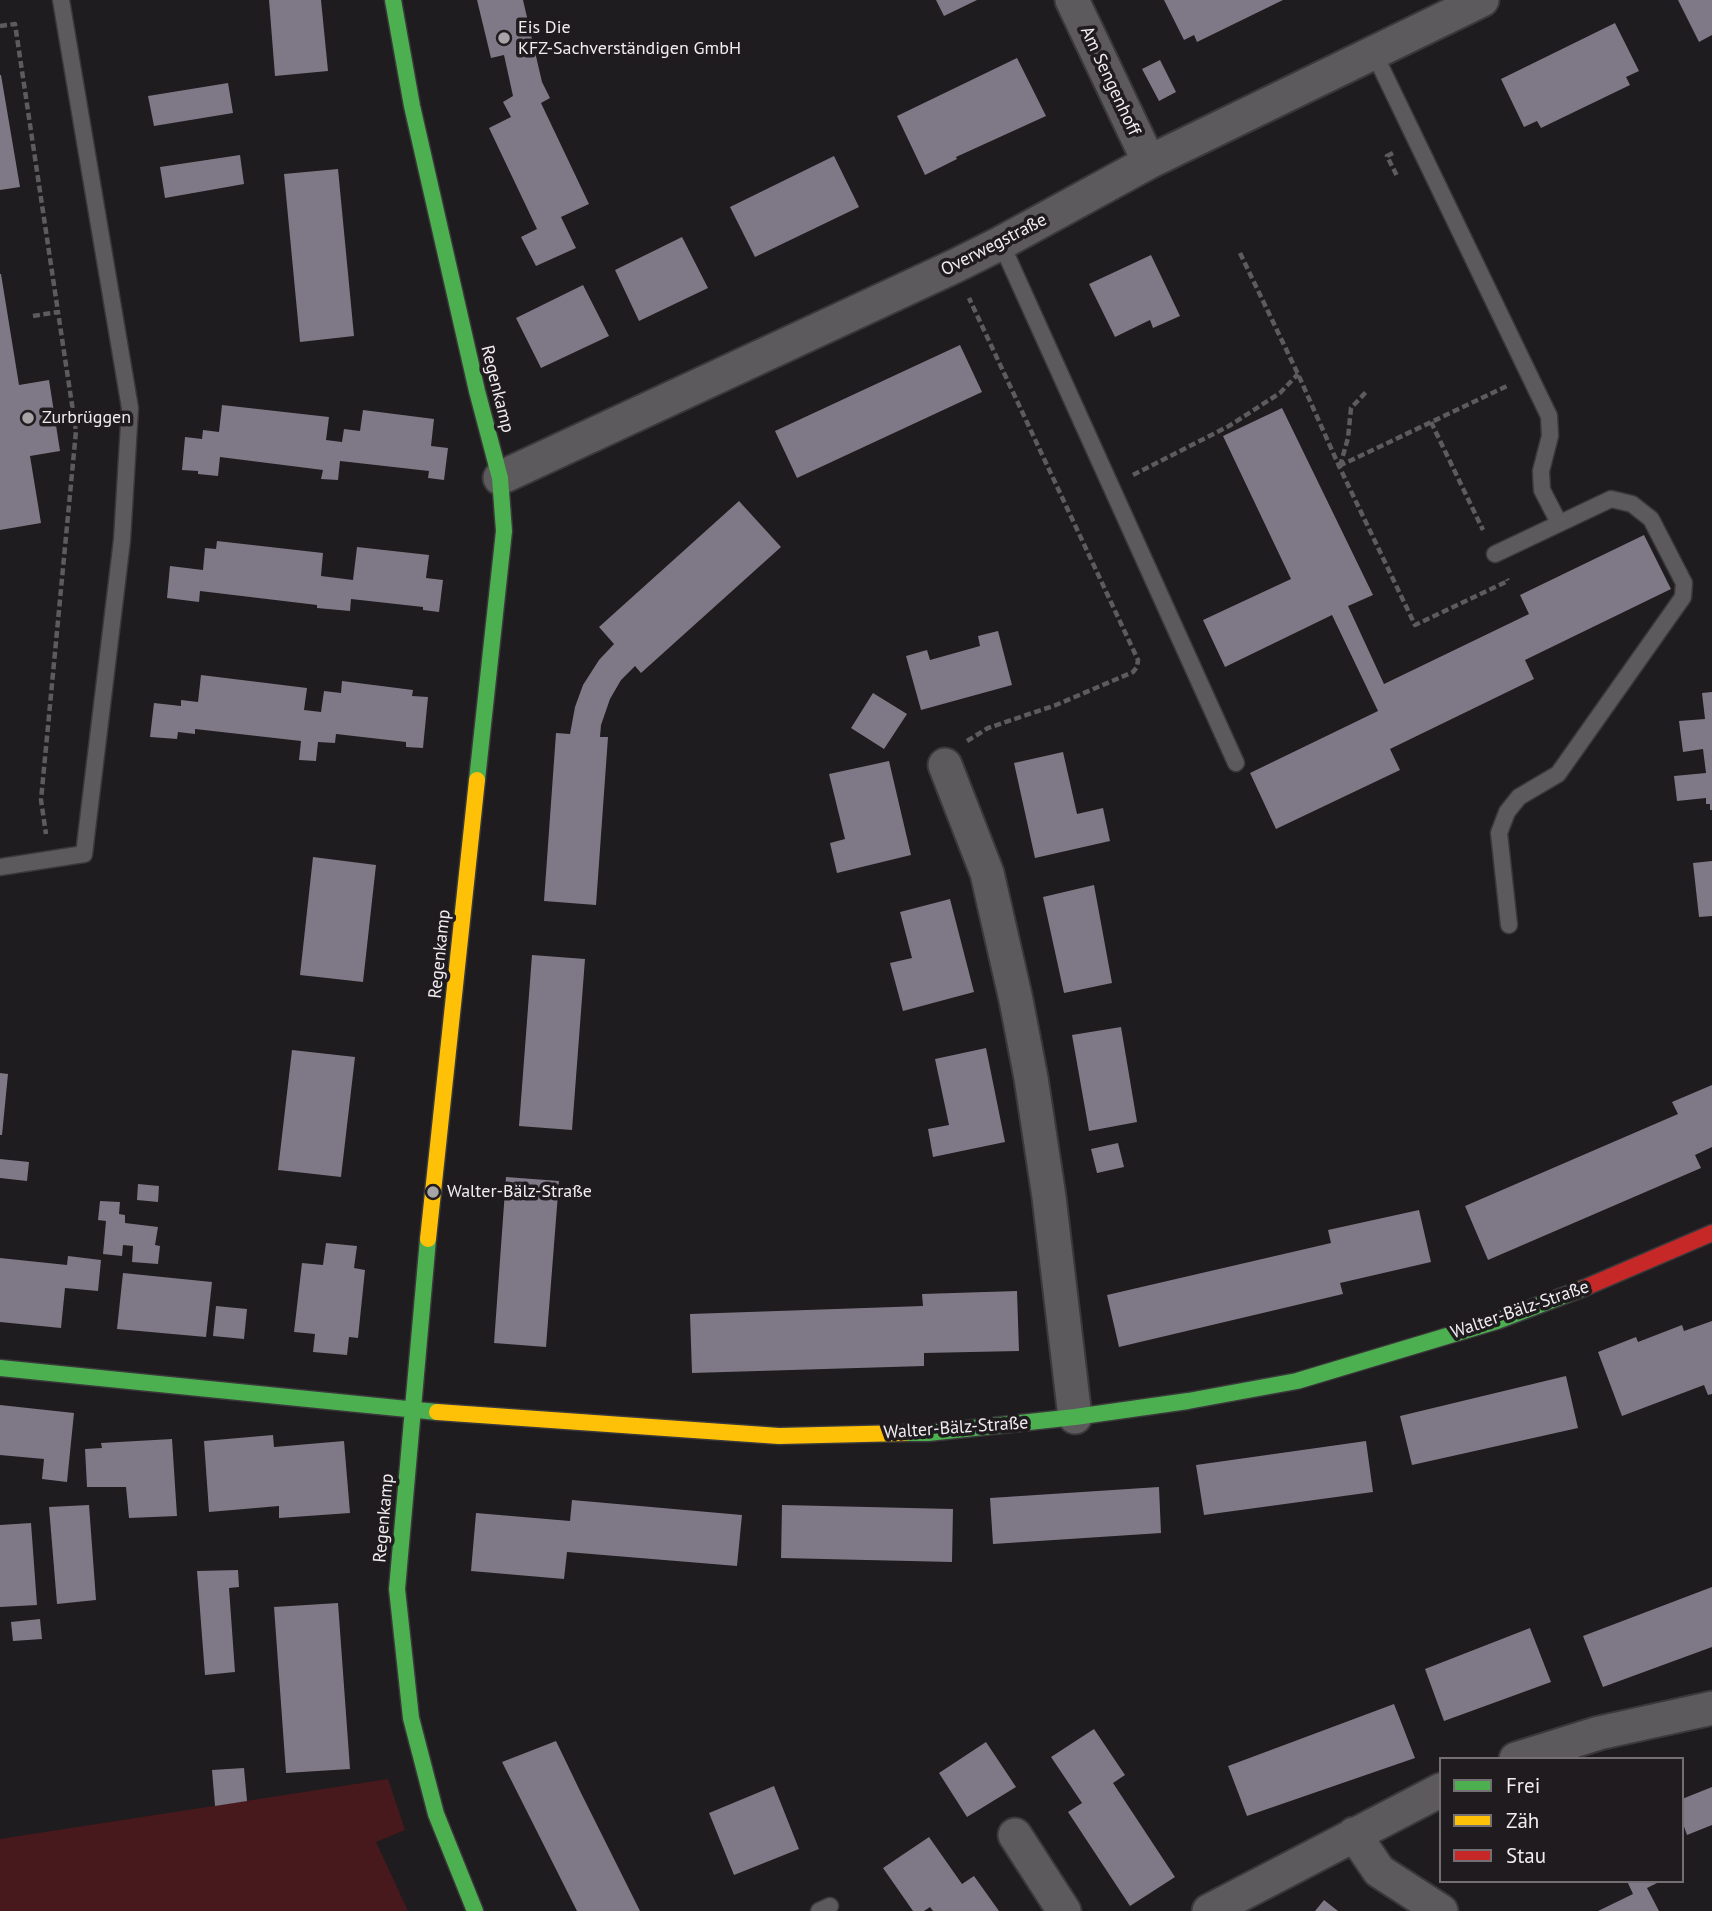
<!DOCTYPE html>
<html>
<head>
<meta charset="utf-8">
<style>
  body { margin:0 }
  #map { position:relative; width:1712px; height:1911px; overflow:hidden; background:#1e1c1e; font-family:"PT Sans",sans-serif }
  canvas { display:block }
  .legend { position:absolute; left:1439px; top:1757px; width:245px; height:126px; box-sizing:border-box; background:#1f1b1f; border:2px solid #736f73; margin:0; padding:9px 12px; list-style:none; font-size:21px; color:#f0edf0 }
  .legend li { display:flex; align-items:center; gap:14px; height:35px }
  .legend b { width:35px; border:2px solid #736f73 }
</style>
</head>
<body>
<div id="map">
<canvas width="1712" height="1911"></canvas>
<ul class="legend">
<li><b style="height:9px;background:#4caf50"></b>Frei</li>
<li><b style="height:9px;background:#ffc107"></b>Zäh</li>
<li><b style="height:9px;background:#c62828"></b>Stau</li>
</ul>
</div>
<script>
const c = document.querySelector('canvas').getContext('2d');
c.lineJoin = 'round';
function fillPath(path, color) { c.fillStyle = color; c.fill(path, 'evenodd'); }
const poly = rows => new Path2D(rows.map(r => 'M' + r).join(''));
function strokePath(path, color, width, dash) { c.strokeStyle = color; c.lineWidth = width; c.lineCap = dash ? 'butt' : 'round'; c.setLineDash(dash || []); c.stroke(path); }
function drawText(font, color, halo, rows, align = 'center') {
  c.font = font + ' "PT Sans",sans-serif'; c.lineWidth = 7; c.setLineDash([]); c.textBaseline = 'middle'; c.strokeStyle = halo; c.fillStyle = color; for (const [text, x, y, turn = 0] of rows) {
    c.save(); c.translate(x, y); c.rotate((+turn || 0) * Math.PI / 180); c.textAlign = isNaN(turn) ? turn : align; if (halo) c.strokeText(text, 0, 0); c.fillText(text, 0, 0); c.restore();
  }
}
fillPath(poly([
  [388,1779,405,1830,376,1842,408,1911,0,1911,0,1839]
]), '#48191c');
fillPath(poly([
  [269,0,321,0,328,71,275,76],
  [477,0,523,0,542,82,550,98,541,103,589,204,561,217,576,248,536,266,521,237,537,229,489,128,511,117,503,102,513,96,504,55,491,58],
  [936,0,977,0,944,16],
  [1164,0,1283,0,1197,42,1194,35,1184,40],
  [1678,0,1712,0,1712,35,1699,42],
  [1615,23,1639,71,1626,77,1630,85,1541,128,1537,121,1524,127,1501,79],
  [1017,58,1046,116,956,157,957,159,925,175,897,116],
  [1160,60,1176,92,1159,101,1142,69],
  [0,75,1,75,20,187,0,190],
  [228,83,233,113,154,126,148,96],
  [240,155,244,184,165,198,160,167],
  [834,156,859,207,755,257,730,207],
  [338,169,354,336,300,342,284,174],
  [682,237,708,288,639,321,615,270],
  [1151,255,1180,316,1153,328,1150,320,1115,337,1089,284],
  [0,274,1,274,19,385,49,380,60,451,30,456,41,523,0,530],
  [583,285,609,336,541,368,516,318],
  [960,345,982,392,797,478,775,431],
  [222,405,329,417,326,440,342,442,344,429,360,431,363,410,434,419,431,446,448,448,444,480,428,478,429,471,340,461,338,480,321,479,323,470,220,457,218,476,198,474,198,471,182,470,185,437,202,439,203,430,219,432],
  [1282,408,1373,595,1348,606,1384,684,1529,614,1520,595,1644,535,1671,589,1525,660,1534,679,1390,749,1400,770,1276,829,1250,773,1378,711,1332,615,1225,667,1203,620,1291,579,1223,436],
  [739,501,781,547,641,673,635,666,621,680,610,699,601,725,600,737,608,737,596,905,544,901,556,733,570,734,575,707,583,685,599,660,614,644,599,627],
  [217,541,323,553,321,576,353,580,357,547,429,555,426,578,443,580,439,612,423,610,423,607,351,599,350,611,317,608,317,605,200,591,199,602,167,598,170,566,203,570,205,548,216,549],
  [998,631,1012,685,921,710,906,656,927,650,930,660,980,646,978,636],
  [201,675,307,688,304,710,321,712,324,691,341,693,342,681,413,690,412,696,428,697,423,748,406,747,406,742,336,734,335,743,318,742,316,761,299,760,301,741,195,729,195,734,178,732,177,739,150,737,154,703,181,706,181,700,198,702],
  [1712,692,1712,810,1710,810,1710,804,1706,804,1706,798,1677,801,1674,776,1706,773,1703,749,1683,752,1679,721,1705,719,1702,693],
  [873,693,907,714,884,749,851,728],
  [1063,752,1077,814,1103,808,1110,841,1035,858,1014,763],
  [889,761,911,855,837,873,830,843,845,839,829,774],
  [313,857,376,865,363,982,300,975],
  [1712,861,1712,916,1699,917,1693,863],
  [1094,885,1112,983,1064,993,1043,897],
  [950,899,974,992,903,1011,890,963,912,958,900,912],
  [532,955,585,959,572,1130,519,1126],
  [1121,1027,1137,1122,1089,1131,1072,1035],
  [986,1048,1005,1142,933,1157,928,1129,949,1125,935,1059],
  [292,1050,355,1057,341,1177,278,1170],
  [0,1073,8,1074,2,1135,0,1135],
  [1712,1085,1712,1147,1695,1155,1701,1168,1488,1260,1465,1206,1678,1114,1672,1102],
  [1118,1143,1124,1167,1097,1173,1091,1149],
  [0,1159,29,1162,27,1181,0,1178],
  [506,1177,559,1181,546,1347,494,1343],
  [138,1184,159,1186,158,1202,137,1200],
  [100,1201,120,1202,119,1214,125,1215,125,1223,158,1227,155,1245,160,1246,158,1264,132,1262,133,1246,123,1245,122,1256,103,1254,106,1221,98,1220],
  [1419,1210,1431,1262,1340,1283,1343,1294,1119,1347,1107,1295,1331,1243,1328,1230],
  [326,1243,357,1246,354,1268,365,1270,358,1338,349,1337,347,1355,313,1352,315,1334,294,1332,302,1263,323,1265],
  [68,1256,101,1260,98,1291,65,1288,61,1328,0,1322,0,1258,67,1265],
  [123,1273,212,1282,206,1337,117,1329],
  [1017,1291,1019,1351,924,1353,924,1366,692,1373,690,1314,923,1306,922,1294],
  [216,1306,247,1309,244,1339,213,1336],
  [1712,1321,1712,1394,1708,1395,1704,1385,1622,1416,1598,1352,1636,1337,1638,1342,1682,1325,1684,1331],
  [1566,1376,1578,1428,1412,1465,1400,1416],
  [0,1405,74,1413,67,1482,42,1479,44,1459,0,1455],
  [273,1435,274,1447,344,1441,350,1513,279,1518,279,1506,209,1512,204,1441],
  [172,1439,177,1516,129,1518,126,1487,87,1487,85,1449,102,1448,101,1443],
  [1366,1441,1373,1492,1204,1515,1196,1465],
  [1159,1487,1161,1533,993,1544,990,1498],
  [572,1500,742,1515,737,1566,567,1552,564,1579,471,1571,476,1513,570,1521],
  [89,1505,96,1600,57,1604,49,1507],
  [782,1505,953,1509,952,1562,781,1558],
  [31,1523,37,1605,0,1607,0,1525],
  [238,1570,239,1587,229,1588,235,1672,205,1675,197,1571],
  [1712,1587,1712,1647,1603,1687,1583,1636],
  [338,1603,350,1769,286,1773,274,1607],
  [40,1619,42,1639,13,1641,11,1622],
  [1530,1628,1551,1682,1444,1721,1425,1669],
  [1394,1704,1415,1758,1247,1816,1228,1766],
  [1094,1729,1125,1775,1113,1783,1175,1877,1130,1906,1068,1812,1082,1803,1051,1757],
  [556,1741,581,1793,640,1911,577,1911,502,1762],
  [986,1742,1016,1787,967,1817,939,1773],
  [244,1768,247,1801,215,1806,212,1770],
  [774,1786,799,1849,734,1875,709,1813],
  [1712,1787,1712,1825,1687,1835,1682,1821,1682,1799],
  [929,1837,962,1884,974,1876,999,1911,933,1911,930,1907,924,1911,913,1911,883,1868],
  [1627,1881,1661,1881,1647,1888,1659,1911,1598,1911,1633,1894],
  [1324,1900,1338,1911,1315,1911]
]), '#7f7886');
const lane = poly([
  [1374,53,1549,416,1550,436,1541,471,1542,490,1559,523],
  [1001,243,1236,763],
  [1495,554,1611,499,1632,504,1651,519,1684,583,1683,597,1558,774,1519,797,1507,812,1499,833,1509,925],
  [0,867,84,854,122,540,130,408,61,0],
  [819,1911,830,1906]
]);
const street = poly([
  [1072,0,1149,162],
  [500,478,955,266,1001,243,1149,162,1482,0],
  [945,765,987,873,1016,1000,1031,1078,1049,1197,1075,1417],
  [1516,1759,1599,1733,1712,1708],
  [1354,1834,1379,1871,1441,1911],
  [1015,1835,1064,1911],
  [1209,1911,1441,1790]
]);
const fast = poly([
  [393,0,412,106,477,391,500,478,504,531,477,780],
  [428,1239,397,1589,411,1718,436,1814,475,1911],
  [0,1368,437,1412],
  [905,1433,928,1433,1075,1417,1188,1401,1297,1381,1497,1321,1584,1288]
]);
const slow = poly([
  [428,1239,477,780],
  [437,1412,779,1436,905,1433]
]);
const jam = poly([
  [1584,1288,1712,1233]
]);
strokePath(lane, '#3a383a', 19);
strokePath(street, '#3a383a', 37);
strokePath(fast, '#3a383a', 19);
strokePath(slow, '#3a383a', 19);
strokePath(jam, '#3a383a', 19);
strokePath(poly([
  [0,26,15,24,58,312],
  [1393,153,1387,156,1398,178],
  [1240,253,1298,374,1339,466,1415,625,1508,581,1507,579],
  [33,316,58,312,76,431,41,800,46,834],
  [1431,422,1483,530],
  [1339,466,1507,386],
  [1340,466,1348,438,1351,408,1366,392],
  [1133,475,1229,426,1280,393,1298,374],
  [967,741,988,728,1056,705,1133,672,1137,667,1138,660,969,298]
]), '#5d5c5d', 4.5, [7, 3.5]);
strokePath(lane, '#5c5a5c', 16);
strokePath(street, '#5c5a5c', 33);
strokePath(fast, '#4caf50', 16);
strokePath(slow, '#ffc107', 16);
strokePath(jam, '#c62828', 16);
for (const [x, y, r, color] of [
  [504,38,7,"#a6a4a6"],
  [28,418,7,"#a6a4a6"],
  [433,1192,7,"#a6a4a6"]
]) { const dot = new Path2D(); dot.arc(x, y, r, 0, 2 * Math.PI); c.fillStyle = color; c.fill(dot); strokePath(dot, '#1f1b1f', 2.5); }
drawText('18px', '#f0edf0', '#1f1b1f', [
  ["Eis Die",518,28],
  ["KFZ-Sachverständigen GmbH",518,49],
  ["Zurbrüggen",42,418],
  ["Walter-Bälz-Straße",447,1192]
], 'left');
drawText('18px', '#f0edf0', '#1f1b1f', [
  ["Am Sengenhoff",1110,81,65],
  ["Overwegstraße",994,245,-27],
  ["Regenkamp",497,389,76],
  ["Regenkamp",440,954,-84],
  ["Walter-Bälz-Straße",1520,1310,-19],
  ["Walter-Bälz-Straße",956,1428,-4],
  ["Regenkamp",384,1518,-85]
]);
</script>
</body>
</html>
